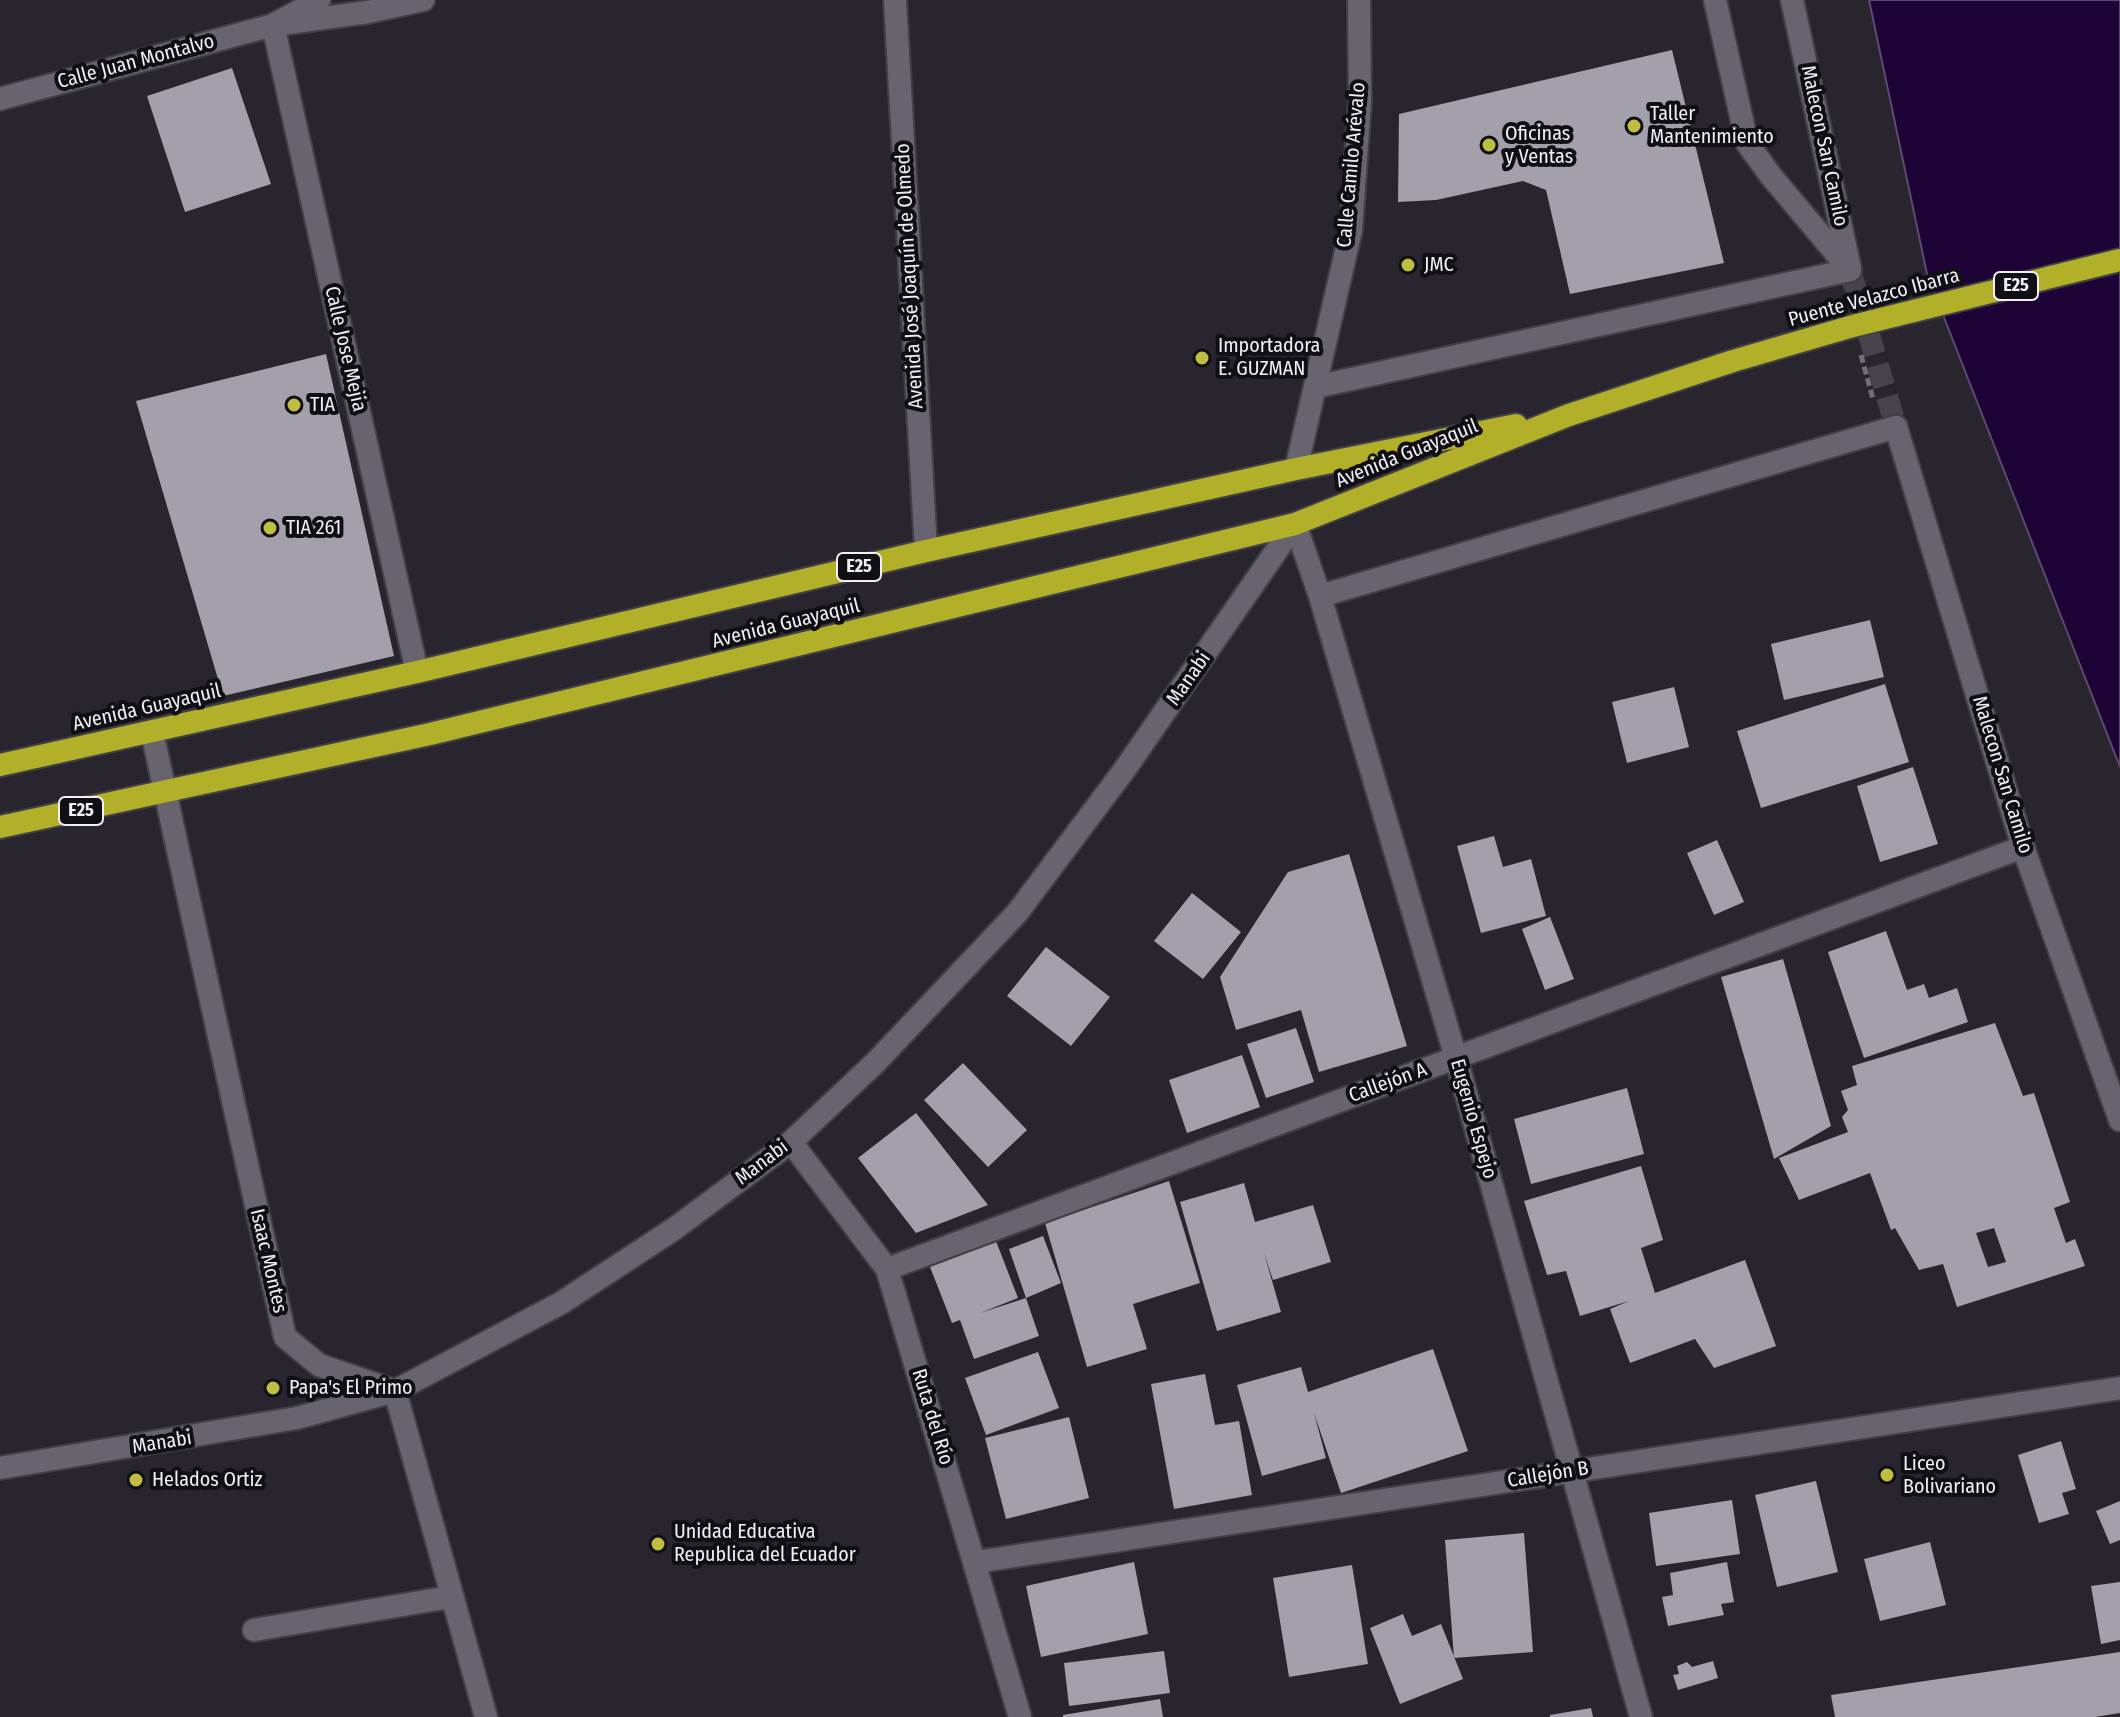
<!DOCTYPE html>
<html>
<head>
<meta charset="utf-8">
<style>
  body { margin:0 }
  canvas { display:block; background:#28252e }
</style>
</head>
<body>
<canvas width="2120" height="1717"></canvas>
<script>
const c = document.querySelector('canvas').getContext('2d');
c.lineJoin = 'round';
function fillPath(path, color) { c.fillStyle = color; c.fill(path, 'evenodd'); }
const poly = rows => new Path2D(rows.map(r => 'M' + r).join(''));
function strokePath(path, color, width, dash) { c.strokeStyle = color; c.lineWidth = width; c.lineCap = dash ? 'butt' : 'round'; c.setLineDash(dash || []); c.stroke(path); }
function drawText(font, color, halo, rows, align = 'center') {
  c.font = font + ' "Fira Sans Condensed",sans-serif'; c.lineWidth = 8; c.setLineDash([]); c.textBaseline = 'middle'; c.strokeStyle = halo; c.fillStyle = color; for (const [text, x, y, turn = 0] of rows) {
    c.save(); c.translate(x, y); c.rotate((+turn || 0) * Math.PI / 180); c.textAlign = isNaN(turn) ? turn : align; if (halo) c.strokeText(text, 0, 0); c.fillText(text, 0, 0); c.restore();
  }
}
const water = poly([
  [1869,0,2120,0,2120,767,1927,274,1869,0]
]);
fillPath(water, '#1e0436');
strokePath(water, '#5d4a6f', 2);
fillPath(poly([
  [1672,50,1724,263,1570,294,1546,190,1523,181,1436,200,1398,202,1399,114],
  [232,68,271,184,185,212,147,96],
  [326,354,394,656,223,696,136,401],
  [1870,620,1884,677,1784,700,1771,644],
  [1885,684,1909,762,1761,808,1737,731],
  [1674,687,1689,747,1627,763,1612,702],
  [1913,767,1938,844,1880,862,1857,786],
  [1494,836,1503,867,1531,859,1546,916,1481,933,1457,846],
  [1717,840,1744,902,1714,915,1687,853],
  [1349,854,1407,1046,1319,1072,1301,1010,1236,1030,1220,977,1288,872],
  [1192,893,1241,932,1203,979,1154,941],
  [1550,917,1574,979,1545,990,1522,929],
  [1886,931,1907,990,1924,984,1929,998,1957,988,1968,1022,1864,1058,1828,952],
  [1046,947,1110,997,1071,1046,1007,996],
  [1783,959,1831,1126,1774,1159,1721,977],
  [1995,1023,2023,1096,2034,1093,2070,1202,2054,1208,2066,1243,2075,1239,2085,1266,1957,1307,1943,1264,1919,1270,1895,1228,1891,1230,1870,1173,1799,1200,1779,1158,1848,1132,1842,1117,1848,1110,1841,1091,1857,1085,1852,1066],
  [1994,1228,2006,1262,1988,1267,1976,1233],
  [1296,1028,1314,1082,1266,1098,1247,1044],
  [1242,1055,1260,1107,1187,1133,1169,1080],
  [963,1063,1027,1130,988,1167,924,1100],
  [1627,1088,1644,1154,1531,1184,1514,1119],
  [916,1113,988,1205,916,1233,858,1158],
  [1641,1166,1663,1240,1641,1248,1655,1293,1745,1260,1776,1346,1714,1368,1695,1339,1630,1363,1610,1309,1629,1301,1580,1316,1566,1271,1547,1275,1524,1201],
  [1169,1181,1200,1283,1133,1304,1147,1349,1087,1367,1045,1223],
  [1244,1183,1255,1222,1313,1205,1331,1262,1273,1280,1264,1253,1281,1312,1217,1331,1180,1202],
  [1043,1236,1061,1283,1026,1298,1009,1249],
  [996,1241,1018,1298,980,1313,1026,1298,1039,1336,974,1359,960,1320,952,1323,930,1267],
  [1433,1349,1468,1451,1341,1493,1314,1413,1326,1458,1262,1476,1237,1385,1301,1367,1308,1392],
  [1038,1352,1059,1408,986,1435,965,1378],
  [1205,1374,1215,1425,1239,1421,1252,1495,1174,1509,1151,1384],
  [1069,1417,1089,1498,1006,1519,985,1438],
  [2061,1441,2076,1489,2062,1493,2069,1514,2039,1523,2018,1455],
  [1816,1481,1838,1572,1777,1587,1755,1495],
  [1732,1500,1740,1554,1656,1566,1649,1513],
  [2120,1501,2120,1540,2110,1544,2096,1511],
  [1524,1533,1533,1652,1454,1658,1445,1540],
  [1930,1542,1946,1605,1880,1621,1864,1559],
  [1134,1562,1148,1634,1041,1657,1026,1586],
  [1727,1562,1734,1602,1721,1604,1724,1615,1668,1626,1662,1597,1673,1595,1670,1573],
  [1352,1565,1368,1664,1289,1677,1273,1578],
  [2120,1582,2120,1640,2101,1644,2091,1586],
  [1403,1614,1412,1636,1441,1624,1463,1679,1400,1704,1370,1628],
  [1164,1651,1170,1693,1069,1706,1064,1663],
  [2120,1652,2120,1713,2095,1717,1835,1717,1831,1695],
  [1713,1661,1718,1678,1678,1690,1673,1675,1679,1674,1677,1666,1687,1662,1692,1667],
  [1160,1699,1163,1717,1063,1717,1063,1715],
  [1591,1708,1593,1717,1550,1717,1550,1715]
]), '#a39fab');
strokePath(poly([
  [1850,270,1896,427]
]), '#46434c', 22, [22, 11]);
const pedestrian = poly([
  [1315,387,1850,270]
]);
const minor = poly([
  [319,0,273,25,417,672],
  [0,99,273,25,368,12,423,0],
  [1295,524,1320,596,1456,1058,1641,1717],
  [1320,596,1896,427],
  [152,732,285,1337,319,1365,395,1391,486,1717],
  [791,1142,887,1269,1020,1717],
  [887,1269,2023,847],
  [976,1562,2120,1388],
  [254,1630,450,1597]
]);
const secondary = poly([
  [895,0,926,551],
  [1715,0,1747,143,1771,176,1850,270],
  [1792,0,1850,269],
  [1896,427,2023,847,2120,1120],
  [1296,469,1351,230,1360,101,1359,0],
  [0,1468,297,1418,395,1391,561,1303,674,1229,791,1142,876,1062,1017,913,1125,769,1295,524]
]);
const trunk = poly([
  [0,765,417,672,926,551,1296,469,1516,425],
  [0,827,430,734,1295,524,1569,415,1733,361,1853,326,2120,260]
]);
strokePath(pedestrian, '#424047', 26);
strokePath(minor, '#424047', 26);
strokePath(secondary, '#424047', 26);
strokePath(trunk, '#424047', 26);
strokePath(poly([
  [1861,355,1873,399]
]), '#716e76', 5, [8, 4]);
strokePath(pedestrian, '#68646f', 22);
strokePath(minor, '#68646f', 22);
strokePath(secondary, '#68646f', 22);
strokePath(trunk, '#b2b028', 22);
for (const [x, y, r, color] of [
  [1634,126,8,"#bfbe42"],
  [1489,145,8,"#bfbe42"],
  [1408,265,8,"#bfbe42"],
  [1202,358,8,"#bfbe42"],
  [294,405,8,"#bfbe42"],
  [270,528,8,"#bfbe42"],
  [273,1388,8,"#bfbe42"],
  [1887,1475,8,"#bfbe42"],
  [136,1480,8,"#bfbe42"],
  [658,1544,8,"#bfbe42"]
]) { const dot = new Path2D(); dot.arc(x, y, r, 0, 2 * Math.PI); c.fillStyle = color; c.fill(dot); strokePath(dot, '#100f13', 3); }
for (const [x, y, w] of [
  [2016,286,44],
  [859,567,44],
  [81,811,44]
]) { const box = new Path2D(); box.roundRect(x - w / 2, y - 14, w, 28, 6); c.fillStyle = '#100f13'; c.fill(box); strokePath(box, '#f1eff5', 2); }
drawText('bold 18px', '#f1eff5', null, [
  ["E25",2016,286],
  ["E25",859,567],
  ["E25",81,811]
]);
drawText('20px', '#f1eff5', '#100f13', [
  ["Calle Juan Montalvo",136,62,-15],
  ["Malecon San Camilo",1824,146,78],
  ["Calle Camilo Arévalo",1352,165,-85],
  ["Avenida José Joaquín de Olmedo",910,276,-93],
  ["Puente Velazco Ibarra",1874,298,-15],
  ["Calle Jose Mejia",345,349,77],
  ["Avenida Guayaquil",1407,454,-22],
  ["Avenida Guayaquil",786,624,-14],
  ["Manabi",1189,679,-55],
  ["Avenida Guayaquil",147,708,-13],
  ["Malecon San Camilo",2002,775,73],
  ["Callejón A",1388,1083,-20],
  ["Eugenio Espejo",1473,1119,74],
  ["Manabi",762,1163,-37],
  ["Isaac Montes",268,1261,77],
  ["Ruta del Río",932,1417,73],
  ["Manabi",162,1443,-9],
  ["Callejón B",1548,1475,-9]
]);
drawText('20px', '#f1eff5', '#100f13', [
  ["Taller",1650,114],
  ["Mantenimiento",1650,137],
  ["Oficinas",1505,134],
  ["y Ventas",1505,157],
  ["JMC",1424,265],
  ["Importadora",1218,346],
  ["E. GUZMAN",1218,369],
  ["TIA",310,405],
  ["TIA 261",286,528],
  ["Papa's El Primo",289,1388],
  ["Liceo",1903,1464],
  ["Bolivariano",1903,1487],
  ["Helados Ortiz",152,1480],
  ["Unidad Educativa",674,1532],
  ["Republica del Ecuador",674,1555]
], 'left');
</script>
</body>
</html>
